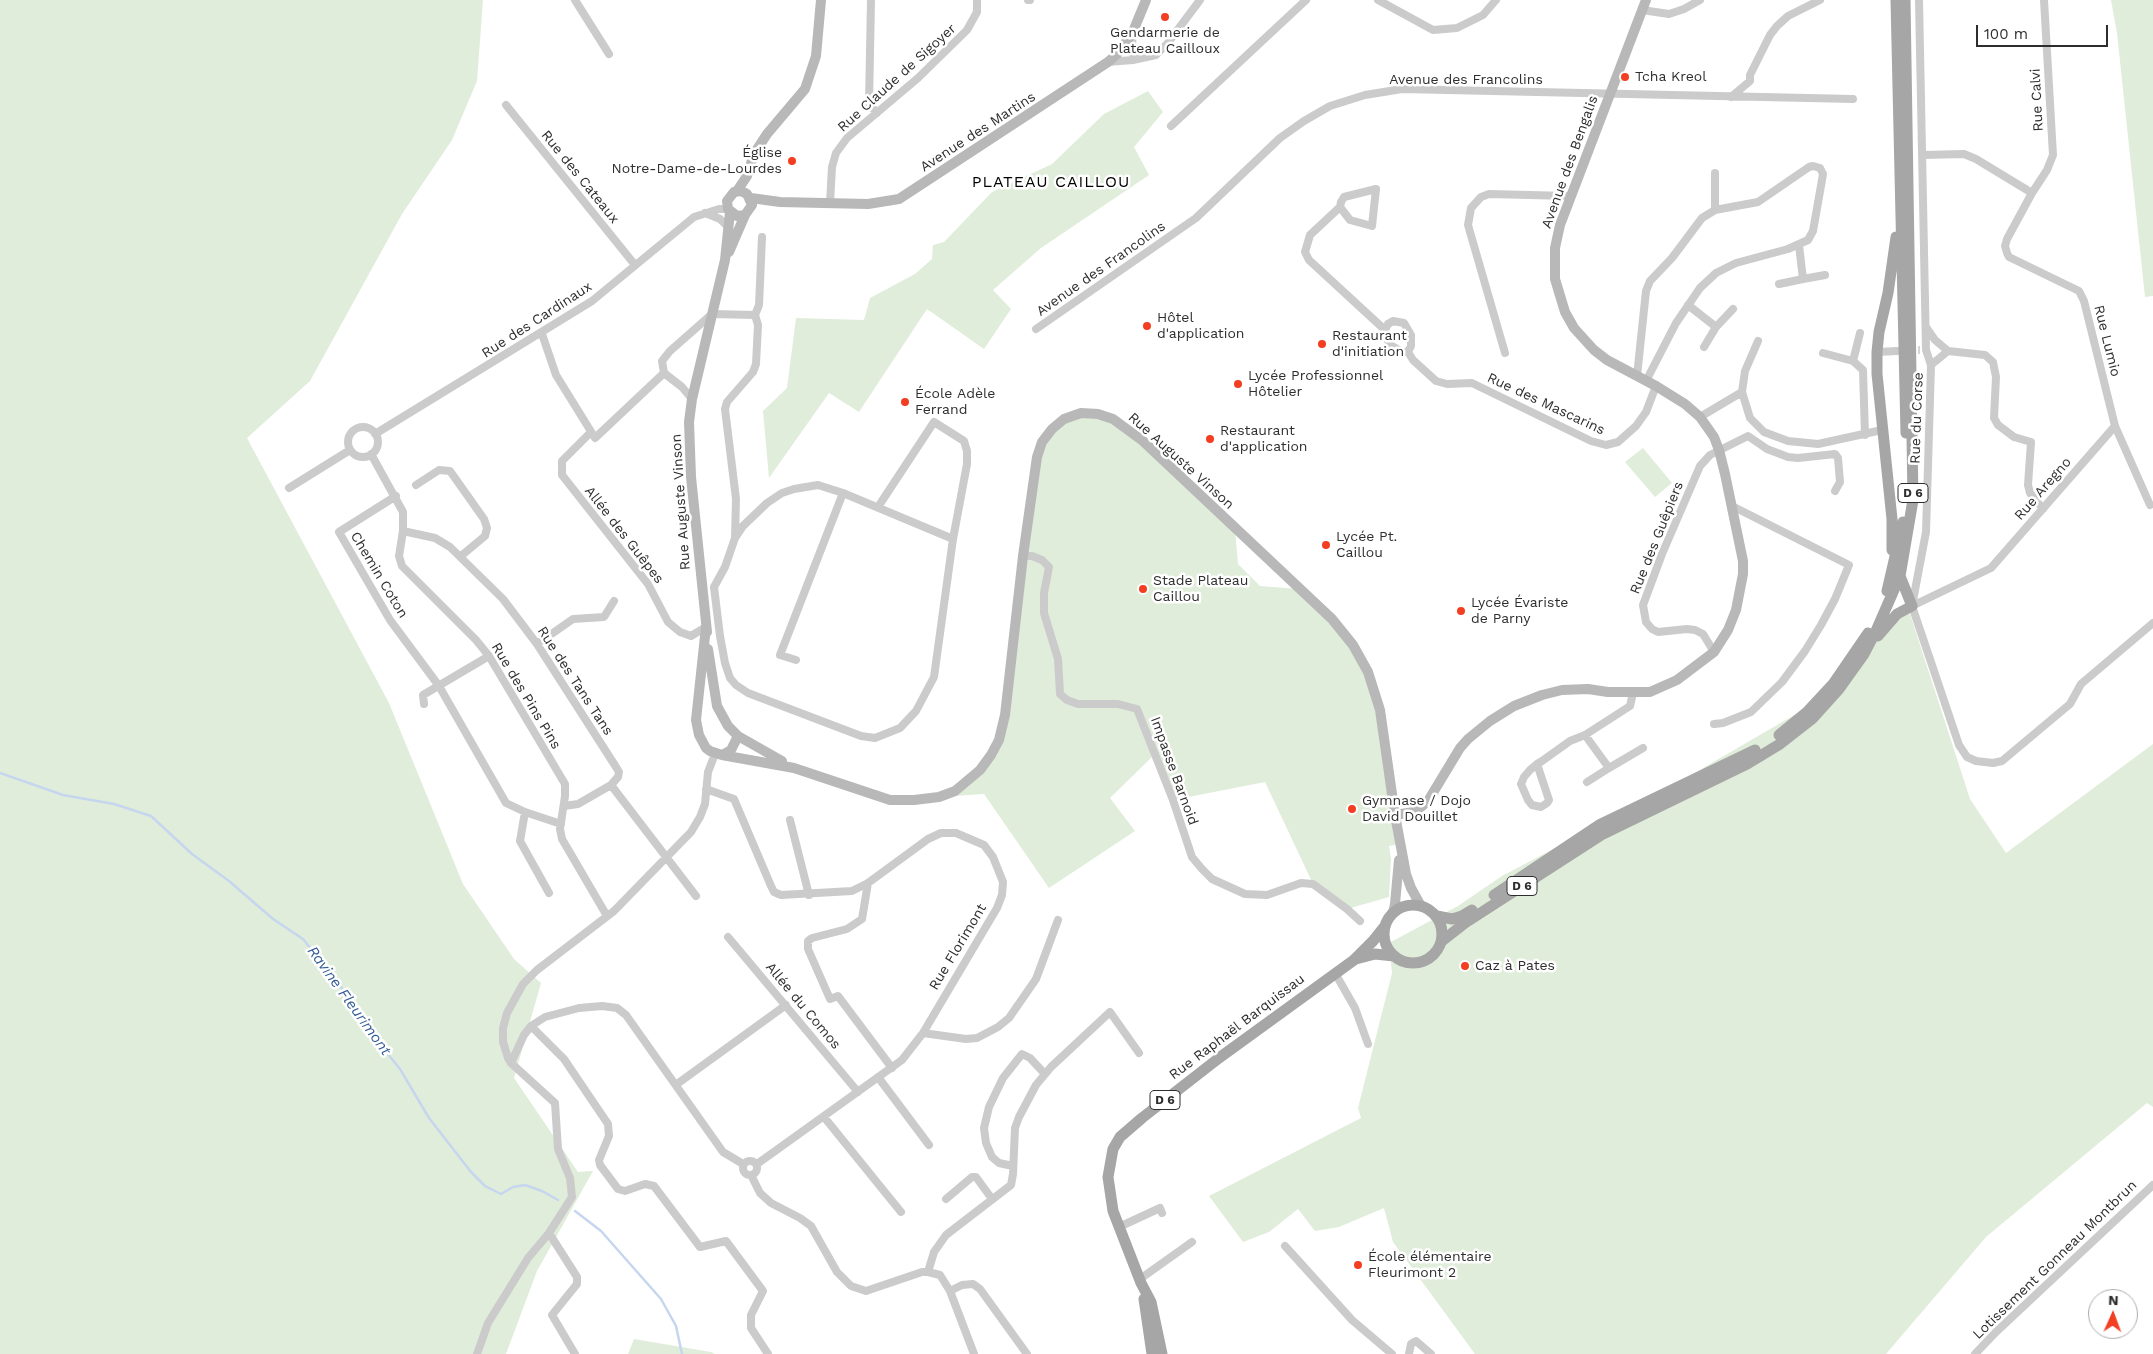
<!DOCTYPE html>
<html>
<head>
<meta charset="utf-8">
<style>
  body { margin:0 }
  #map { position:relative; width:2153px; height:1354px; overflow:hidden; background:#fff; font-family:"Work Sans",sans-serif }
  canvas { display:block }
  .north { position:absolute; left:2088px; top:1289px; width:50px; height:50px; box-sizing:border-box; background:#fff; border:1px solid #ababab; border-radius:50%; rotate:2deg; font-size:14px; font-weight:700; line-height:20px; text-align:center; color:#2e2e2e }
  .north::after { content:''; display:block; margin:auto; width:18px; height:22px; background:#f33e22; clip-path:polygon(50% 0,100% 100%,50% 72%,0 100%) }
  .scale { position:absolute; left:1976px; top:25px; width:132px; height:22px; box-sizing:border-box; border:2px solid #2e2e2e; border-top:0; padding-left:6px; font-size:15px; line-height:18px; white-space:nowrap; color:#2e2e2e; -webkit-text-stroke:4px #fff; paint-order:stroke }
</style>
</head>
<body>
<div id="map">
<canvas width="2153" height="1354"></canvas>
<div class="north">N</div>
<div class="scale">100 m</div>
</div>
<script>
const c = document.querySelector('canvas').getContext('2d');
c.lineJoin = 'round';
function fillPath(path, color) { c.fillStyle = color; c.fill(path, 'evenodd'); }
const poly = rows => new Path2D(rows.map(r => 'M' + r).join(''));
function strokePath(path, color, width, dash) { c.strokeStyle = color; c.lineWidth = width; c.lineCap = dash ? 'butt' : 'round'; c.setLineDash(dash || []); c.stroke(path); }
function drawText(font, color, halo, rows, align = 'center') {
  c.font = font + ' "Work Sans",sans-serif'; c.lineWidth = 5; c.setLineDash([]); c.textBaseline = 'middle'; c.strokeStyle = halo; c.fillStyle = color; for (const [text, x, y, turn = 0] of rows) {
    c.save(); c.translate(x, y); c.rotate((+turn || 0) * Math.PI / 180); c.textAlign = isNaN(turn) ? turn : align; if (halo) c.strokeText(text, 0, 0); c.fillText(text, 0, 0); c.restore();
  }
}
fillPath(poly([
  [0,0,483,0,477,81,452,140,402,214,310,381,247,438,389,703,463,884,514,959,541,983,514,1078,578,1172,593,1171,537,1271,506,1354,0,1354],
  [2111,0,2153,0,2153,296,2145,297,2117,33],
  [1148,91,1163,112,1134,147,1149,175,1041,248,993,290,1011,309,984,349,927,309,859,412,829,393,769,478,763,411,787,388,796,318,864,320,870,298,915,274,932,259,933,245,944,242,992,192,1052,164,1104,114],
  [1081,413,1113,419,1235,529,1238,564,1260,586,1298,589,1332,619,1368,672,1400,844,1389,846,1391,859,1389,897,1347,909,1313,884,1265,782,1173,800,1155,754,1110,798,1135,831,1049,888,984,794,939,797,967,782,999,740,1037,457,1052,429],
  [1643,448,1672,483,1655,497,1625,462],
  [1898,614,1910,614,1970,799,2006,853,2153,744,2153,1107,2147,1103,1986,1237,1886,1354,1475,1354,1393,1242,1384,1208,1339,1227,1315,1231,1298,1209,1269,1232,1243,1242,1209,1196,1361,1118,1358,1108,1392,973,1389,943,1458,906,1502,876,1660,793,1839,689],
  [634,1339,711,1352,715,1354,628,1354]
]), '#e0edda');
strokePath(poly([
  [0,773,63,795,114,804,151,816,192,854,229,881,273,919,303,939,338,982,361,1021,400,1069,429,1118,471,1172,485,1186,501,1194,513,1187,525,1185,542,1191,558,1200],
  [575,1211,601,1231,661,1299,676,1326,682,1354]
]), '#c5d6ee', 2.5);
strokePath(poly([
  [1906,350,1920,350]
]), '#d5d5d5', 8, [8, 4]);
strokePath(poly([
  [575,0,609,54],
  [871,0,869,104,877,113],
  [1028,0,1030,0],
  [1378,0,1433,30,1457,28,1483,15,1496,0],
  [1919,0,1926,350,1931,365,1926,532,1912,606,1959,745,1967,757,1976,761,1993,763,2002,761,2070,704,2081,684,2153,623],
  [1642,10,1669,14,1684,9,1700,0],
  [1132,34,1133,60],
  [1108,62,1133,60,1156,55,1167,44,1200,0],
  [1731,97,1750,81,1750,75,1770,35,1777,26,1788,16,1820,0],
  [506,105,635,265],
  [1171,126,1306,0],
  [1923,155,1964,154,1976,159,2032,193,2007,239,2005,246,2007,253,2009,257,2079,291,2084,301,2115,426,2150,505],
  [1715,173,1715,210],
  [2032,193,2047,170,2053,155,2044,0],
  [830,203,832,167,836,153,847,138,918,78,967,30,977,12,977,0],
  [1340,207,1350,220,1372,226,1376,189,1344,197,1341,202,1340,207,1310,235,1305,252,1309,260,1385,330,1388,341,1392,346,1402,352,1408,352,1413,360,1436,381,1447,384,1472,383,1591,441,1606,445,1618,442,1636,426,1646,412,1656,386],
  [705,213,720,219,729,228],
  [1799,245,1803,279,1825,275],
  [1779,284,1803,279],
  [1688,305,1716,327,1733,309],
  [1926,327,1935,340,1948,351,1985,355,1993,362,1996,377,1994,418,1998,425,2014,437,2031,442,2028,485,2030,493,2043,509],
  [1036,329,1196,218,1280,138,1304,121,1330,106,1365,95,1402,89,1853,99],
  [1385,330,1388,324,1393,321,1404,323,1411,335,1411,346,1408,352],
  [542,334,556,375,595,438,664,373],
  [1758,341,1745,371,1742,392,1750,418,1764,432,1788,441,1818,444,1882,430],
  [1704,347,1716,327],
  [1877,352,1897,351],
  [1505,353,1468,225,1471,208,1481,197,1489,194,1570,196],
  [1823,353,1853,361,1863,370,1865,435],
  [1853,361,1860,333],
  [1931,365,1948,351],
  [1637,376,1646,291,1650,281,1672,258,1702,218,1715,210,1758,202,1809,167,1813,166,1820,168,1823,174,1822,180,1813,231,1808,240,1788,249,1736,263,1716,273,1700,288,1676,323,1646,381],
  [692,399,682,387,664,373,662,361,670,351,712,314,755,315],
  [1700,417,1742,392],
  '348 442a15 15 0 1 1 30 0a15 15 0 1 1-30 0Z',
  [591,432,562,461,562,475,648,584,668,622,680,632,691,636,706,627],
  [375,434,592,301,694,217,719,209,728,209],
  [371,454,403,512,403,531,399,556,402,566,476,640,489,656,565,784,565,796,560,829,562,839,607,916],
  [416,485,439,470,450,471,484,519,487,528,485,536,461,556],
  [289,488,350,450],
  [396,496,339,532,390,620,439,686,506,803,525,812,561,824],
  [878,507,934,422,964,441,967,451,967,464,953,539,934,677,916,711,900,728,875,738,861,736,748,693,736,685,730,678,725,663,720,636,714,587,725,567,735,538,743,526,767,503,782,493,794,489,818,485,843,493,953,539],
  [403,531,435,538,450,547,503,599,537,644,616,767,619,772,618,777,611,785,578,804,564,806],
  [735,538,736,499,725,409,727,402,753,372,756,364,758,325,755,315,759,305,762,237],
  [1023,556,1032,556,1042,560,1049,567,1044,593,1044,613,1058,659,1060,694,1067,700,1078,704,1118,704,1137,709,1173,800,1192,857,1202,869,1212,879,1245,894,1267,895,1301,883,1313,884,1347,909,1360,921],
  [1912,606,1991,568,2115,426],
  [537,644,573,619,604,617,614,601],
  [1714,652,1703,634,1695,630,1687,629,1658,632,1652,629,1646,622,1643,605,1662,554,1700,466,1710,455,1748,436,1767,449,1788,457,1798,458,1835,454,1838,458,1840,482,1835,491],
  [796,660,780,655,843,493],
  [424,704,423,695,489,656],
  [1714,724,1723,723,1751,712,1782,682,1805,651,1821,625,1835,599,1849,565,1732,506],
  [1585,735,1609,768,1643,748],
  [1537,764,1549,800,1547,803,1541,807,1532,805,1528,800,1521,784,1524,777,1530,770,1537,764,1542,761,1570,741,1585,735,1630,706,1633,693],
  [1587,782,1609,768],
  [611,785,696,896],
  [706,789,734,799,771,886,774,892,781,895,852,891,868,883,928,839,941,833,956,833,984,845,993,857,1003,882,1002,895,997,908,923,1033,902,1060,757,1164],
  [525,812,520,841,549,893],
  [790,820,809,895],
  [868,883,862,919,847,929,812,938,808,941,808,949,830,999,838,996,892,1068],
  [728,937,858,1092],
  [1335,973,1355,1008,1368,1044],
  [531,1026,564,1059,608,1124,609,1136,599,1160,600,1165,618,1189,625,1191,645,1184,654,1186,700,1247,726,1241,763,1291,751,1315,751,1328,768,1354],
  [923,1033,966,1039,977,1038,998,1027,1009,1018,1036,979,1058,920],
  [511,1063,524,1035,531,1026,545,1017,579,1008,602,1006,617,1008,626,1015,723,1152,743,1164],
  [878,1077,929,1145],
  [677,1084,786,1005],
  [824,1117,901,1212],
  '743 1168a7 7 0 1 1 14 0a7 7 0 1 1-14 0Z',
  [1013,1166,999,1163,992,1157,986,1143,984,1128,989,1107,1003,1078,1022,1054,1030,1058,1045,1074],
  [751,1175,760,1193,771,1203,800,1218,811,1226,837,1272,851,1286,866,1291,922,1272,928,1272,940,1275,950,1291,974,1354],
  [946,1199,972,1177,976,1177,992,1199],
  [1119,1227,1160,1208,1162,1213],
  [549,1233,577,1277,577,1284,552,1315,575,1354],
  [1285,1246,1352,1320,1392,1354],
  [928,1272,934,1252,946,1235,1011,1185,1013,1174,1015,1128,1019,1117,1036,1085,1051,1067,1110,1012,1139,1053],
  [1140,1279,1192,1242],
  [950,1291,962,1285,973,1284,980,1289,1027,1354],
  [477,1354,488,1323,528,1258,549,1233,572,1197,570,1178,558,1149,555,1103,511,1063,508,1058,503,1042,503,1028,507,1013,523,984,537,970,614,911,691,832,700,817,705,804,708,772,715,754],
  [1409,1354,1411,1344,1416,1341,1431,1354],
  [1975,1354,1996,1332,2153,1185]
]), '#cbcbcb', 8);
strokePath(poly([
  [737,191,747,176,754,154,767,134,805,89,816,56,821,0],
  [751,198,780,202,868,204,899,199,1108,62,1117,54,1132,34,1146,0],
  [729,252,745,215,752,205,747,194,741,191,734,192,727,201,728,209,737,216,745,215],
  [706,627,696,720,699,735,706,748,710,751,722,755,794,768,890,800,914,800,939,797,955,791,980,770,991,755,999,740,1005,715,1023,556,1037,457,1042,442,1052,429,1064,419,1081,413,1098,414,1113,419,1143,441,1332,619,1353,645,1368,672,1380,710,1395,815,1406,874,1411,888,1421,906],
  [707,632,691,477,689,422,692,399,725,260,730,212],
  [708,649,717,706,728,726,738,736,782,761],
  [722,755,731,750,738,736],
  [1395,815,1414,812,1421,807,1428,801,1460,748,1468,739,1490,721,1514,706,1542,695,1562,690,1588,689,1608,692,1650,692,1677,680,1714,652,1728,630,1736,610,1743,574,1743,561,1725,474,1719,450,1714,437,1700,417,1685,404,1656,386,1607,360,1594,350,1574,328,1565,312,1555,279,1555,248,1560,225,1646,0],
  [1393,913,1395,904,1399,860]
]), '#b8b8b8', 10);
strokePath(poly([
  [1896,0,1906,433],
  [1892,550,1892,519,1877,374,1877,352,1879,332,1888,293,1896,237],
  [1887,591,1903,522],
  [1878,636,1897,614,1912,606,1900,576],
  [1779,735,1807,712,1833,684,1868,633],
  [1494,895,1599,825,1755,750],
  '1384 934a29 29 0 1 1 58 0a29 29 0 1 1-58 0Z',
  [1437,916,1452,919,1462,916,1472,910],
  [1442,941,1465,923,1603,834,1747,764,1780,744,1812,719,1839,689,1864,654,1876,631,1900,576,1913,500,1905,0],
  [1356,959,1375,954,1394,956],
  [1144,1299,1152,1354],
  [1162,1354,1151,1302,1141,1283,1113,1211,1108,1177,1113,1149,1120,1137,1142,1118,1219,1058,1354,960,1373,941,1385,926]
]), '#a6a6a6', 11);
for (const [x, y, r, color] of [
  [1165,17,5,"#f33e22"],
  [1625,77,5,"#f33e22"],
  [792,161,5,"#f33e22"],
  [1147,326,5,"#f33e22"],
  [1322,344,5,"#f33e22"],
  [1238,384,5,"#f33e22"],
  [905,402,5,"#f33e22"],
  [1210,439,5,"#f33e22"],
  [1326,545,5,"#f33e22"],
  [1143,589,5,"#f33e22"],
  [1461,611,5,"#f33e22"],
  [1352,809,5,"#f33e22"],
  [1465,966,5,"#f33e22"],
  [1358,1265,5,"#f33e22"]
]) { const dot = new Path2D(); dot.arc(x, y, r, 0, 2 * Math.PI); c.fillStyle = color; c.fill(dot); strokePath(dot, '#fff', 2); }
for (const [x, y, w] of [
  [1913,493,30],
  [1522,886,30],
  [1165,1100,30]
]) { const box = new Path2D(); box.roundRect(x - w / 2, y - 9.5, w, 19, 4); c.fillStyle = '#fff'; c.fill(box); strokePath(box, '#2e2e2e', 1); }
drawText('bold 12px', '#2e2e2e', null, [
  ["D 6",1913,493],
  ["D 6",1522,886],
  ["D 6",1165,1100]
]);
drawText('14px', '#2e2e2e', '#fff', [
  ["Gendarmerie de",1165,33,"center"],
  ["Plateau Cailloux",1165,49,"center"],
  ["Tcha Kreol",1635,77],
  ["Église",782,153,"right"],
  ["Notre-Dame-de-Lourdes",782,169,"right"],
  ["Hôtel",1157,318],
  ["d'application",1157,334],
  ["Restaurant",1332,336],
  ["d'initiation",1332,352],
  ["Lycée Professionnel",1248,376],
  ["Hôtelier",1248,392],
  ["École Adèle",915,394],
  ["Ferrand",915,410],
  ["Restaurant",1220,431],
  ["d'application",1220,447],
  ["Lycée Pt.",1336,537],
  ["Caillou",1336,553],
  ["Stade Plateau",1153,581],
  ["Caillou",1153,597],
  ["Lycée Évariste",1471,603],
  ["de Parny",1471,619],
  ["Gymnase / Dojo",1362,801],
  ["David Douillet",1362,817],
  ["Caz à Pates",1475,966],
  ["École élémentaire",1368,1257],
  ["Fleurimont 2",1368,1273]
], 'left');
drawText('14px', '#2e2e2e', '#fff', [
  ["Rue Claude de Sigoyer",897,78,-42],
  ["Avenue des Francolins",1466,80],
  ["Rue Calvi",2037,100,-93],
  ["Avenue des Martins",978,132,-33],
  ["Avenue des Bengalis",1570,162,-70],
  ["Rue des Cateaux",580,177,51],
  ["Avenue des Francolins",1101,269,-35],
  ["Rue des Cardinaux",537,320,-33],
  ["Rue Lumio",2107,341,76],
  ["Rue des Mascarins",1546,404,25],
  ["Rue du Corse",1917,418,-88],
  ["Rue Auguste Vinson",1181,461,42],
  ["Rue Aregno",2043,489,-49],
  ["Rue Auguste Vinson",681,502,-94],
  ["Allée des Guêpes",624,535,52],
  ["Rue des Guêpiers",1657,538,-68],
  ["Chemin Coton",379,575,59],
  ["Rue des Tans Tans",575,681,57],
  ["Rue des Pins Pins",526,696,59],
  ["Impasse Barnoid",1174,771,70],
  ["Rue Florimont",958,947,-59],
  ["Allée du Comos",803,1006,50],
  ["Rue Raphaël Barquissau",1237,1027,-37],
  ["Lotissement Gonneau Montbrun",2055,1260,-44]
]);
drawText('italic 15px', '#355d97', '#fff', [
  ["Ravine Fleurimont",349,1001,54]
]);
c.letterSpacing = '1px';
drawText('16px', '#000', '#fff', [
  ["PLATEAU CAILLOU",1051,182]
]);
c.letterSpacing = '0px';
</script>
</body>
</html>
